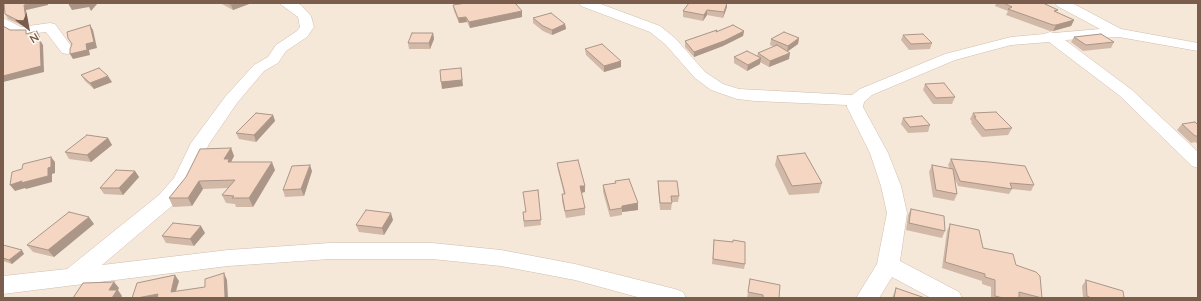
<!DOCTYPE html>
<html>
<head>
<meta charset="utf-8">
<style>
  body { margin:0 }
  #map { position:relative; width:1201px; height:301px; overflow:hidden; background:#fdf6eb; font-family:Lato,sans-serif }
  canvas { display:block }
  .frame { position:absolute; inset:0; border:4px solid #7a5d4c; pointer-events:none }
  .north { position:absolute; left:8px; top:8px; width:40px; height:40px; -webkit-text-stroke:3px #fffaf2; paint-order:stroke; rotate:148deg; font-size:11px; font-weight:700; line-height:16px; text-align:center; color:#7a5d4c }
  .north::after { content:''; display:block; margin:auto; width:14px; height:18px; background:#7a5d4c; clip-path:polygon(50% 0,100% 100%,50% 72%,0 100%) }
</style>
</head>
<body>
<div id="map">
<canvas width="1201" height="301"></canvas>
<div class="frame"></div>
<div class="north">N</div>
</div>
<script>
const c = document.querySelector('canvas').getContext('2d');
c.lineJoin = 'round';
function fillPath(path, color) { c.fillStyle = color; c.fill(path, 'evenodd'); }
const poly = rows => new Path2D(rows.map(r => 'M' + r).join(''));
function strokePath(path, color, width, dash) { c.strokeStyle = color; c.lineWidth = width; c.lineCap = dash ? 'butt' : 'round'; c.setLineDash(dash || []); c.stroke(path); }
fillPath(poly([
  [3,3,1198,3,1198,298,3,298]
]), '#f5e8d9');
const minor = poly([
  [279,3,296,3,301,5,311,16,314,27,307,37,286,51,278,63,264,71,237,103,209,144,189,185,173,205,102,265,228,250,330,243,432,243,501,250,575,264,675,289,683,292,686,298,641,298,575,280,501,266,432,259,330,259,228,266,3,294,3,276,67,269,159,195,174,178,191,143,225,97,254,65,268,57,276,45,297,31,300,27,298,17,279,3],
  [579,3,598,3,660,26,675,38,705,72,723,84,739,89,852,95,860,89,945,54,1011,37,1044,34,1050,32,1054,33,1100,29,1057,6,1055,3,1072,3,1121,29,1198,43,1198,51,1119,37,1065,40,1132,90,1198,152,1198,168,1192,166,1120,96,1049,42,1011,45,955,60,872,95,864,102,863,107,888,153,901,186,907,213,900,261,959,292,962,298,931,298,892,277,879,298,856,298,877,264,887,213,881,186,870,153,847,107,847,105,755,101,737,99,711,90,695,78,665,44,650,32,581,6,579,3],
  [3,18,21,27,50,23,55,24,74,50,72,53,67,54,62,53,46,32,19,35,14,34,3,28,3,18]
]);
strokePath(minor, '#d1beaf', 1);
fillPath(minor, '#fff');
fillPath(poly([
  [220,3,249,3,249,4,233,10],
  [996,3,1043,3,1057,12,1074,20,1071,26,1053,31,1050,31,1006,15,1008,11,995,6],
  [48,5,26,10,28,24,21,25,8,19,5,14],
  [453,5,522,11,522,17,470,28,467,22,459,23,454,11],
  [727,7,723,18,707,15,703,21,683,17,683,11],
  [533,18,565,24,566,29,552,35,543,31,533,23],
  [717,30,717,32,744,31,743,36,723,46,694,57,685,47,685,41],
  [433,33,434,39,430,49,409,49,408,43],
  [903,35,932,43,930,49,909,50,901,40],
  [1074,37,1114,42,1111,48,1083,51,1071,42],
  [799,38,798,44,787,51,789,59,769,67,760,62,760,64,747,71,734,63,734,57,757,56,758,53,774,47,770,45,771,39],
  [585,49,621,61,621,67,604,72,586,55],
  [81,75,112,82,94,89,85,81],
  [925,84,955,97,952,104,933,104,923,90],
  [973,113,1012,128,1008,135,982,137,971,123,972,122,970,119],
  [273,115,275,121,256,142,239,139,236,133],
  [903,118,930,125,928,132,908,133,901,124],
  [1182,124,1198,125,1198,144,1195,142,1191,143,1177,130],
  [108,138,112,145,91,162,69,159,65,152],
  [231,148,234,156,231,162,275,170,253,207,236,207,235,204,226,203,222,195,228,188,203,189,192,206,173,207,169,198],
  [777,156,822,183,819,193,789,195,775,165],
  [951,159,1034,185,1031,191,1012,189,1009,194,958,186,955,179,957,194,954,201,933,197,929,172,932,165,950,169,948,165],
  [557,163,585,186,585,192,581,193,585,208,585,215,566,218,562,201,562,194,564,194,558,170],
  [135,171,139,177,123,195,104,194,100,188],
  [312,171,304,196,285,197,283,190],
  [615,181,638,203,638,210,622,212,622,215,610,217,603,192,603,185,615,183],
  [658,181,679,196,678,202,672,202,671,210,660,210,658,188],
  [538,190,541,225,524,227,523,212,526,212],
  [911,209,945,231,942,238,906,230,908,215],
  [393,220,384,235,359,232,356,225],
  [94,224,54,257,33,252,27,245],
  [950,224,983,248,1016,265,1042,298,991,298,991,287,982,284,982,281,942,268,947,231],
  [205,233,194,246,166,243,162,236],
  [714,240,745,264,744,269,712,264],
  [3,245,24,254,12,264,3,261],
  [750,279,779,298,747,298],
  [1086,280,1124,298,1083,298,1082,286],
  [896,288,925,298,892,298]
]), '#d2b8a7');
fillPath(poly([
  [35,3,48,3,48,5,26,10,28,24,21,25,19,21,24,5],
  [77,3,98,3,91,11,89,7,72,10,69,5],
  [235,3,249,3,249,4,233,10,231,5],
  [727,3,727,7,723,18,724,12],
  [707,10,707,15,703,21,704,15],
  [522,11,522,17,470,28,469,22],
  [466,17,467,22,459,23,458,18],
  [1074,20,1071,26,1053,31,1056,25],
  [565,24,566,29,552,35,552,30],
  [90,25,93,30,97,48,89,50,90,55,73,59,70,54,86,44],
  [37,31,40,37,40,40,43,45,44,72,3,82,3,76,36,40],
  [744,31,743,36,723,46,694,57,694,52],
  [433,33,434,39,430,49,429,43],
  [799,38,798,44,787,52,788,46],
  [790,53,789,59,769,67,770,61],
  [761,58,760,64,747,71,748,65],
  [621,61,621,67,604,72,604,66],
  [461,68,463,86,442,89,441,82],
  [108,76,112,82,94,89,90,83],
  [273,115,275,121,256,142,254,135],
  [108,138,112,145,91,162,87,155],
  [231,148,234,156,231,162,233,168,224,159],
  [51,157,55,162,55,173,52,174,52,182,26,189,25,188,15,191,10,185,48,168],
  [272,162,275,170,253,207,249,198],
  [310,165,312,171,304,196,301,189],
  [135,171,139,177,123,195,119,188],
  [199,181,203,189,192,206,188,198],
  [580,186,585,186,585,192,580,193],
  [638,203,638,210,622,212,622,206],
  [391,213,393,220,384,235,382,228],
  [89,217,94,224,54,257,48,250],
  [201,226,205,233,194,246,190,239],
  [22,250,24,254,12,264,9,260],
  [224,273,227,280,228,298,225,298],
  [175,275,179,281,174,298,171,292],
  [114,282,119,288,118,290,122,296,121,298,112,298,109,290],
  [158,294,160,298,137,298]
]), '#ab9688');
const building = poly([
  [4,3,35,3,24,5,26,20,19,21,5,14,4,3],
  [70,3,77,3,69,5,70,3],
  [228,3,235,3,231,5,228,3],
  [466,3,514,3,516,4,522,11,469,22,466,17,458,18,453,5,466,3],
  [689,3,727,3,724,12,707,10,704,15,683,11,689,3],
  [1004,3,1043,3,1058,10,1054,11,1074,20,1056,25,1053,25,1008,9,1012,7,1004,3],
  [551,13,565,24,552,30,543,26,533,18,551,13],
  [90,25,94,42,86,44,87,50,70,54,70,49,72,44,68,38,67,32,90,25],
  [733,25,744,31,724,41,694,52,685,41,717,30,716,32,733,25],
  [3,26,10,30,26,30,26,34,37,31,36,40,40,40,41,66,3,76,3,26],
  [784,32,799,38,788,46,771,39,784,32],
  [412,33,433,33,429,43,408,43,412,33],
  [923,34,932,43,911,44,903,35,923,34],
  [1101,34,1114,42,1086,45,1074,37,1101,34],
  [602,44,621,61,604,66,585,49,602,44],
  [777,45,790,53,770,61,758,53,777,45],
  [747,51,761,58,748,65,734,57,747,51],
  [99,68,108,76,90,83,81,75,99,68],
  [461,68,462,80,441,82,440,70,461,68],
  [944,83,955,97,936,98,925,84,944,83],
  [996,112,1012,128,985,130,974,117,976,117,973,113,996,112],
  [256,113,273,115,254,135,236,133,256,113],
  [922,116,930,125,910,127,903,118,922,116],
  [1195,122,1198,125,1198,136,1195,136,1182,124,1195,122],
  [87,135,108,138,87,155,65,152,87,135],
  [231,148,224,159,229,159,228,162,272,162,249,198,232,198,234,196,222,195,235,180,199,181,188,198,169,198,186,177,200,149,231,148],
  [805,153,822,183,792,186,777,156,805,153],
  [51,157,51,167,48,168,48,176,21,183,22,181,10,185,12,172,22,169,23,164,51,157],
  [951,159,989,162,1025,166,1034,185,1010,183,1012,189,960,181,951,159],
  [578,160,585,186,580,186,585,208,565,211,562,194,565,194,557,163,578,160],
  [310,165,301,189,283,190,292,166,310,165],
  [932,165,953,169,957,194,936,190,932,165],
  [116,170,135,171,119,188,100,188,116,170],
  [629,179,638,203,622,206,622,208,610,210,603,185,616,183,615,181,629,179],
  [658,181,677,181,679,196,671,196,672,203,660,203,658,181],
  [538,190,541,220,524,221,523,212,526,212,523,192,538,190],
  [911,209,944,216,945,231,909,223,911,209],
  [366,210,391,213,382,228,356,225,366,210],
  [69,212,89,217,48,250,27,245,69,212],
  [173,223,201,226,190,239,162,236,173,223],
  [950,224,979,230,983,248,1013,254,1016,265,1036,272,1040,276,1042,298,1019,292,1019,298,1003,298,995,296,995,280,985,277,985,274,945,262,950,224],
  [714,240,733,242,733,240,745,242,745,264,713,259,714,240],
  [3,245,22,250,9,260,3,258,3,245],
  [224,273,225,298,157,298,158,294,137,298,132,298,137,283,175,275,171,292,205,287,205,279,224,273],
  [750,279,780,285,779,298,766,298,763,297,763,295,748,292,750,279],
  [1086,280,1123,291,1124,298,1091,298,1087,296,1086,280],
  [114,282,109,290,117,290,112,298,73,298,83,283,114,282],
  [896,288,925,298,894,298,896,288]
]);
fillPath(building, '#f4d6c2');
strokePath(building, '#ab9688', 1);
</script>
</body>
</html>
